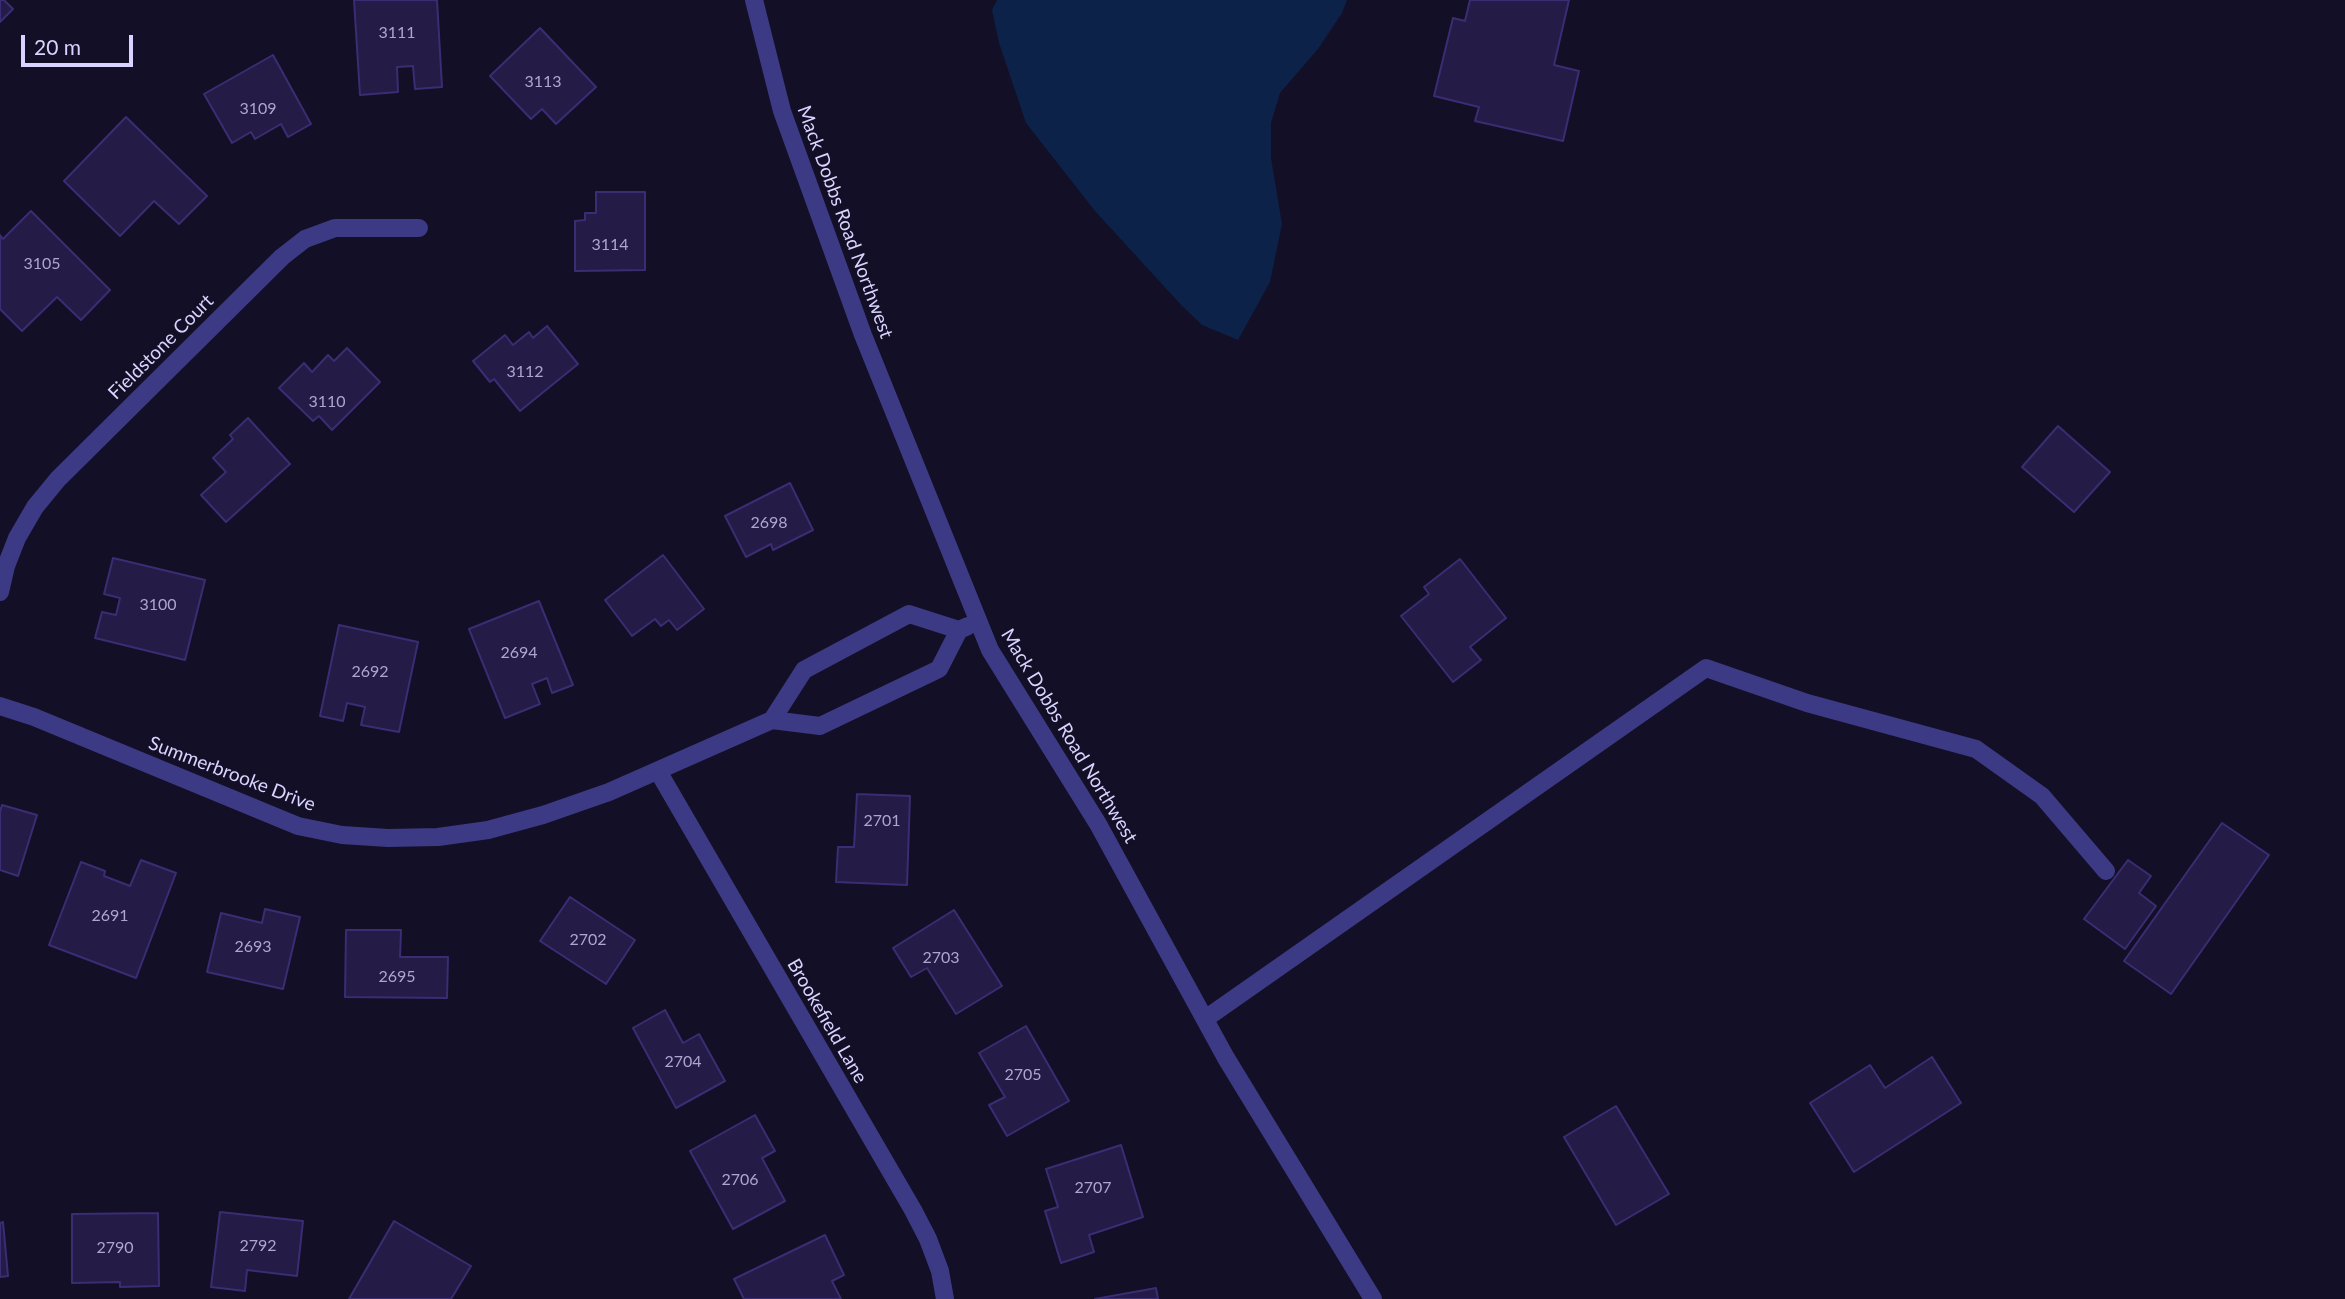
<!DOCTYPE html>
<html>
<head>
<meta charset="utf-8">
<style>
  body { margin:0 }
  #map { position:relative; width:2345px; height:1299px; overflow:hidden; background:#130f26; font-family:Lato,sans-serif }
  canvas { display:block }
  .scale { position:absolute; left:21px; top:35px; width:112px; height:32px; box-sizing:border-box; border:4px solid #d9d4ff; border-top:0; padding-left:9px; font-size:21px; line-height:24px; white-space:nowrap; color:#d9d4ff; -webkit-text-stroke:5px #130f26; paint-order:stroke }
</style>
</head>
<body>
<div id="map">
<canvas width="2345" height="1299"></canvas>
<div class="scale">20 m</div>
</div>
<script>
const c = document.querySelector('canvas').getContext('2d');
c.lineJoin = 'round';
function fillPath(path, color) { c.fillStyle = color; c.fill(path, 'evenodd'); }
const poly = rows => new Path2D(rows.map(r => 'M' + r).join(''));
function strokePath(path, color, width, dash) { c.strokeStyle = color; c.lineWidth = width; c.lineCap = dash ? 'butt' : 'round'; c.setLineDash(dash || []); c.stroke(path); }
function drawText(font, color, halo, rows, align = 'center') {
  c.font = font + ' Lato,sans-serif'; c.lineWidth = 6; c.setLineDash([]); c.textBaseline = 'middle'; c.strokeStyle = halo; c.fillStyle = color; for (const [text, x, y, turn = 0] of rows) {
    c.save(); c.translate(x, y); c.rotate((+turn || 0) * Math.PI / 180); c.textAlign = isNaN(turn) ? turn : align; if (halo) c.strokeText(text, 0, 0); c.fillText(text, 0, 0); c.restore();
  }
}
fillPath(poly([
  [997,0,1347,0,1342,13,1318,49,1280,93,1271,123,1271,158,1282,224,1270,282,1238,340,1202,325,1182,306,1095,211,1026,123,999,43,992,10]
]), '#0c2248');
const building = poly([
  [0,0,4,0,13,9,0,22,0,0],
  [354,0,437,0,442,87,415,89,413,66,397,67,398,92,360,95,354,0],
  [1470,0,1569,0,1554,65,1579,71,1563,141,1475,121,1479,107,1434,96,1453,18,1465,21,1470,0],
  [540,28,596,87,556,124,542,109,531,119,490,76,540,28],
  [273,55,311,124,288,137,281,124,255,139,251,132,232,143,204,94,273,55],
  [126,117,207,196,179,224,154,201,120,236,64,181,126,117],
  [596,192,645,192,645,270,575,271,575,221,585,220,585,213,596,213,596,192],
  [31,211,110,290,81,320,57,297,22,331,0,309,0,235,3,239,31,211],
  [547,326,578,364,520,411,494,379,490,382,473,361,505,335,513,345,529,332,533,338,547,326],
  [347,348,380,382,332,430,319,416,313,421,279,388,304,363,312,372,328,355,334,361,347,348],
  [248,418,290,464,226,522,201,495,226,472,213,458,233,439,230,435,248,418],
  [2058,426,2110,472,2074,512,2022,467,2058,426],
  [790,483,813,530,773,550,771,544,746,557,725,516,790,483],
  [663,555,704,609,677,630,669,620,661,626,655,619,632,636,605,600,663,555],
  [113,558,205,580,185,660,95,638,102,612,116,615,120,598,104,594,113,558],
  [1460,559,1506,618,1470,647,1481,660,1453,682,1401,616,1429,594,1424,587,1460,559],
  [539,601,573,685,552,693,547,678,532,684,540,704,505,718,469,629,539,601],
  [339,625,418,642,399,732,361,725,365,707,347,703,343,721,320,716,339,625],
  [857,794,910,796,907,885,836,882,838,847,854,847,857,794],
  [2,805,37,815,18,876,0,870,0,812,2,805],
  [2222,823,2269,855,2171,994,2124,961,2222,823],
  [141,860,176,873,136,978,49,945,81,862,105,871,104,876,130,886,141,860],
  [2128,860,2151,876,2139,893,2156,906,2125,949,2084,919,2128,860],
  [570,897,635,940,606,984,540,941,570,897],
  [265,909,300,917,283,989,207,972,221,913,262,923,265,909],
  [954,910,1002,986,956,1014,927,968,911,977,893,948,954,910],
  [346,930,401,930,400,957,448,957,447,998,345,997,346,930],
  [665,1010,683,1043,699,1034,725,1081,676,1108,633,1028,665,1010],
  [1026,1026,1069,1101,1007,1136,989,1105,1005,1097,979,1053,1026,1026],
  [1932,1057,1961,1103,1854,1172,1810,1103,1870,1065,1885,1088,1932,1057],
  [1616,1106,1669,1194,1616,1225,1564,1137,1616,1106],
  [755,1115,775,1151,762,1158,785,1201,733,1229,690,1151,755,1115],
  [1121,1145,1143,1217,1089,1235,1094,1252,1061,1263,1045,1211,1058,1207,1046,1169,1121,1145],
  [220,1212,303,1221,297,1276,247,1270,245,1291,211,1287,220,1212],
  [158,1213,159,1286,120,1287,120,1282,72,1283,72,1214,158,1213],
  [394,1221,471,1266,451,1299,349,1299,394,1221],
  [3,1222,8,1276,0,1277,0,1223,3,1222],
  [825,1235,844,1275,832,1281,841,1299,744,1299,734,1279,825,1235],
  [1156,1288,1158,1299,1095,1299,1156,1288]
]);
fillPath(building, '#241b47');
strokePath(building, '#3b2d73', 2);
strokePath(poly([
  [754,0,782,111,863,335,990,650,1098,824,1226,1058,1373,1299],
  [0,592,6,566,17,538,35,507,58,479,282,257,305,239,335,228,419,228],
  [0,706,34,717,298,826,342,835,388,838,438,837,488,830,543,815,609,792,772,720,820,726,939,669,959,630],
  [772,720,804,670,909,614,959,630,968,626],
  [658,771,913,1210,928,1239,940,1271,945,1299],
  [1205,1019,1706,668,1807,703,1976,749,2042,796,2106,871]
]), '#3d3a85', 18);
drawText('16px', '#aca6d1', null, [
  ["3111",397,33],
  ["3113",543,82],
  ["3109",258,109],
  ["3114",610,245],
  ["3105",42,264],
  ["3112",525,372],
  ["3110",327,402],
  ["2698",769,523],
  ["3100",158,605],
  ["2694",519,653],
  ["2692",370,672],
  ["2701",882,821],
  ["2691",110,916],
  ["2702",588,940],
  ["2693",253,947],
  ["2703",941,958],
  ["2695",397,977],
  ["2704",683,1062],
  ["2705",1023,1075],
  ["2706",740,1180],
  ["2707",1093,1188],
  ["2792",258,1246],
  ["2790",115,1248]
]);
drawText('19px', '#d9d4ff', '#130f26', [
  ["Mack Dobbs Road Northwest",845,222,70],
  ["Fieldstone Court",161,347,-45],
  ["Mack Dobbs Road Northwest",1069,736,59],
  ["Summerbrooke Drive",232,774,21],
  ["Brookefield Lane",827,1021,60]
]);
</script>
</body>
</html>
